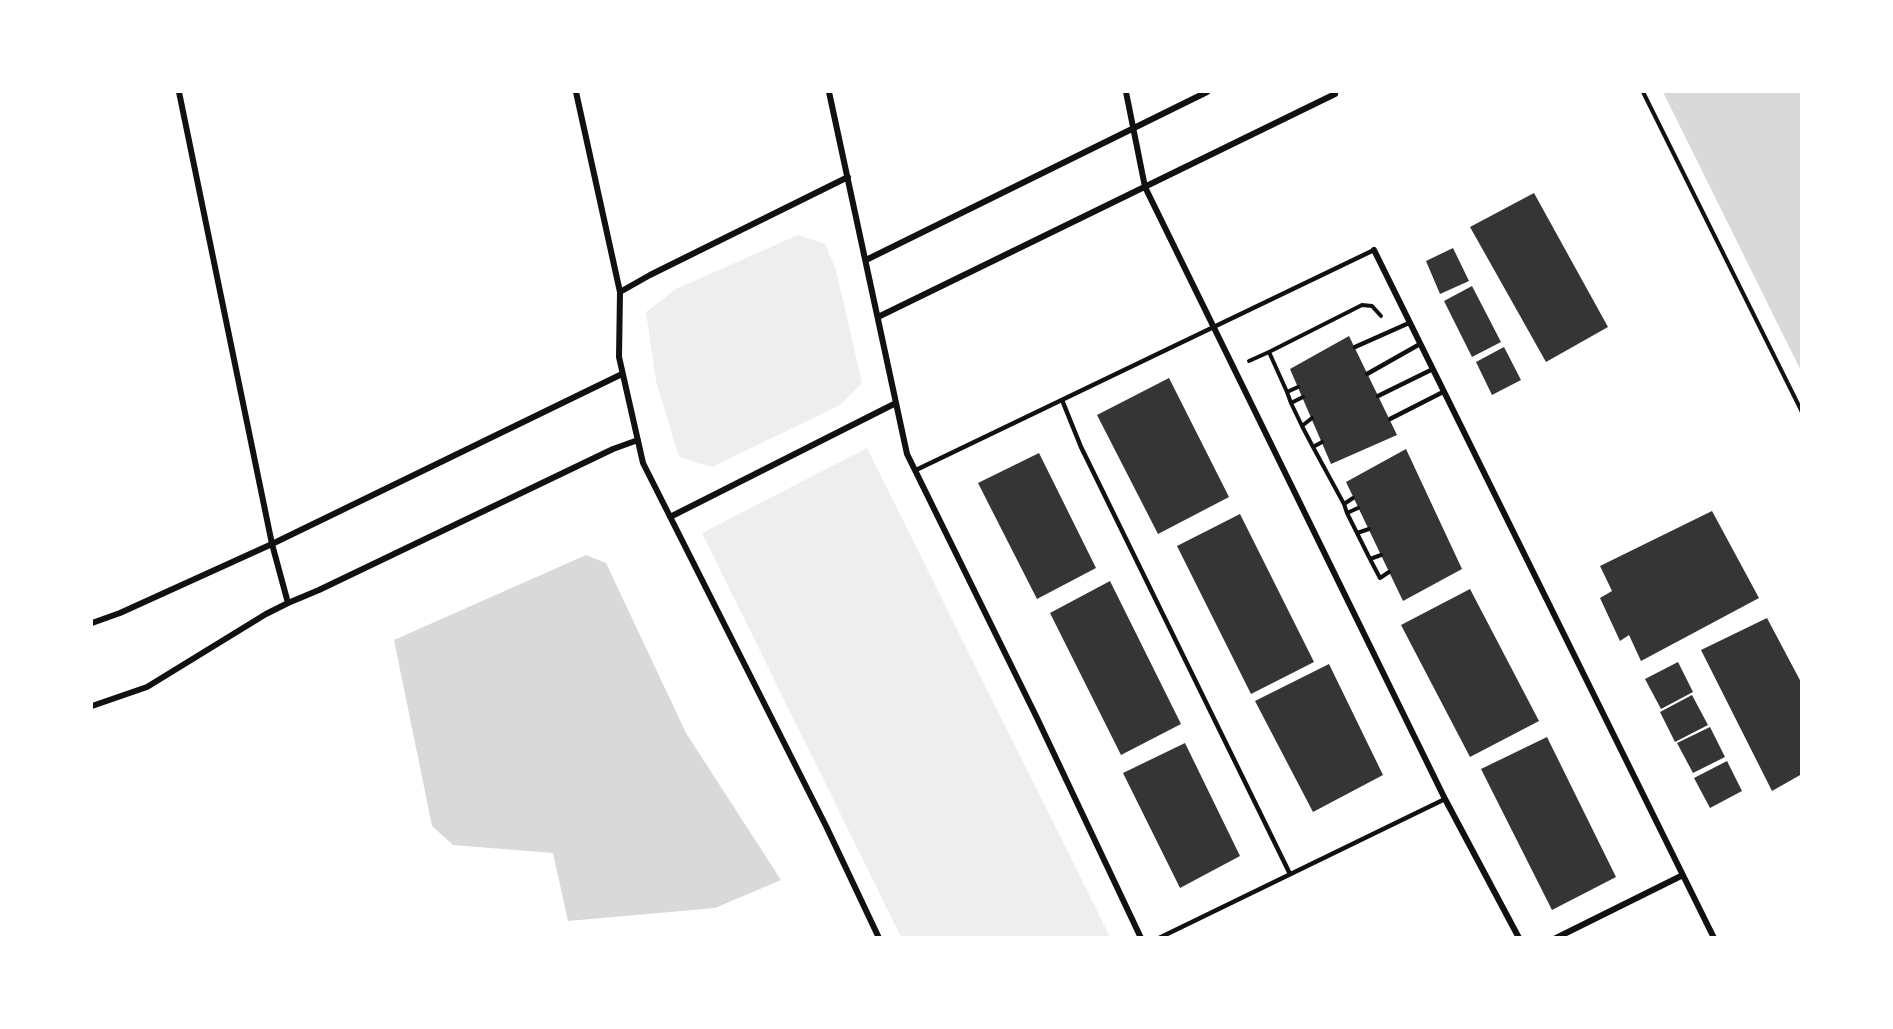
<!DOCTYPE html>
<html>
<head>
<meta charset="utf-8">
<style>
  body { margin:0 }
  #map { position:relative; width:1893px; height:1029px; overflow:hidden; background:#fff; font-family:Rubik,sans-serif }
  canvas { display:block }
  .frame { position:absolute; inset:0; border:93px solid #fff; pointer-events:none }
</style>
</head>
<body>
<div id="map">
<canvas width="1893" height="1029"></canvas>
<div class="frame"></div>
</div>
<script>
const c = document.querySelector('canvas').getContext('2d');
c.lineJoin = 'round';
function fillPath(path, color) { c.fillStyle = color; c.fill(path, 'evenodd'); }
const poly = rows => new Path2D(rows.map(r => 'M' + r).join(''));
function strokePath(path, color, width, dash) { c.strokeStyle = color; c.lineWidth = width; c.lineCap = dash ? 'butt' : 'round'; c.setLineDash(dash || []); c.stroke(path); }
fillPath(poly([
  [798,235,825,244,836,270,862,383,840,405,712,467,679,457,656,381,646,312,676,289],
  [867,448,1110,937,901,937,702,533]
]), '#eee');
fillPath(poly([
  [1663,92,1801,92,1801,371],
  [586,555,606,563,686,733,781,880,715,908,568,921,553,853,453,845,432,826,394,640]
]), '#d9d9d9');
fillPath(poly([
  [1534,193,1608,327,1546,362,1470,227],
  [1453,248,1469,281,1440,294,1426,261],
  [1472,286,1501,342,1472,357,1444,301],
  [1349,336,1397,435,1331,464,1290,369],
  [1504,347,1521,380,1492,395,1476,362],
  [1169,378,1229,497,1158,534,1097,415],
  [1406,449,1462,569,1403,601,1346,482],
  [1039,453,1096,568,1037,599,978,483],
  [1712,511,1759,598,1641,661,1629,635,1620,641,1600,598,1612,591,1600,566],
  [1240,514,1314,662,1251,694,1177,546],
  [1110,581,1181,724,1121,755,1050,613],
  [1470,589,1539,721,1470,757,1401,625],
  [1767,618,1802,684,1802,774,1772,791,1701,650],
  [1678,662,1693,692,1661,709,1645,679],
  [1329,664,1383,775,1313,812,1255,701],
  [1692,695,1708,725,1675,742,1660,712],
  [1710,727,1725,757,1693,773,1677,743],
  [1547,737,1616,877,1552,910,1481,769],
  [1185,743,1240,856,1180,888,1123,773],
  [1727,761,1742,791,1710,808,1694,778]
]), '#353535');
strokePath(poly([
  [1643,92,1802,412],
  [1269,352,1362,305,1372,306,1381,316],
  [1249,361,1269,352,1287,392,1298,387],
  [1287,392,1291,403,1303,397],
  [1291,403,1302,426,1312,418],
  [1302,426,1313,447,1322,442],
  [1313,447,1344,504,1353,498],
  [1344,504,1347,513,1358,508],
  [1347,513,1357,533,1369,529],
  [1357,533,1370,559,1381,555],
  [1370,559,1380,578,1389,572]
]), '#111', 4);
strokePath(poly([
  [1355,347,1409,323],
  [1367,374,1420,344],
  [1378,396,1433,369],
  [1062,400,1081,447,1290,874],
  [1390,419,1443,392],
  [916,470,1374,250],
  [1159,938,1445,799]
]), '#111', 4.5);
strokePath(poly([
  [179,92,272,544,288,603],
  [576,92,620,292,619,357,643,463,826,826,879,938],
  [829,92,907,454,1037,718,1141,938],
  [1126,92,1145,187,1445,799,1519,938],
  [1374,250,1714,938],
  [866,260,1207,92],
  [620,292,650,275,848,177],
  [878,317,1335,94,1334,92],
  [670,517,896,403],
  [92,623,120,613,272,544,622,374],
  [92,706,147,687,266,614,288,603,319,590,613,449,638,440],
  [1556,938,1683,875]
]), '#111', 6);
</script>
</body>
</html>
